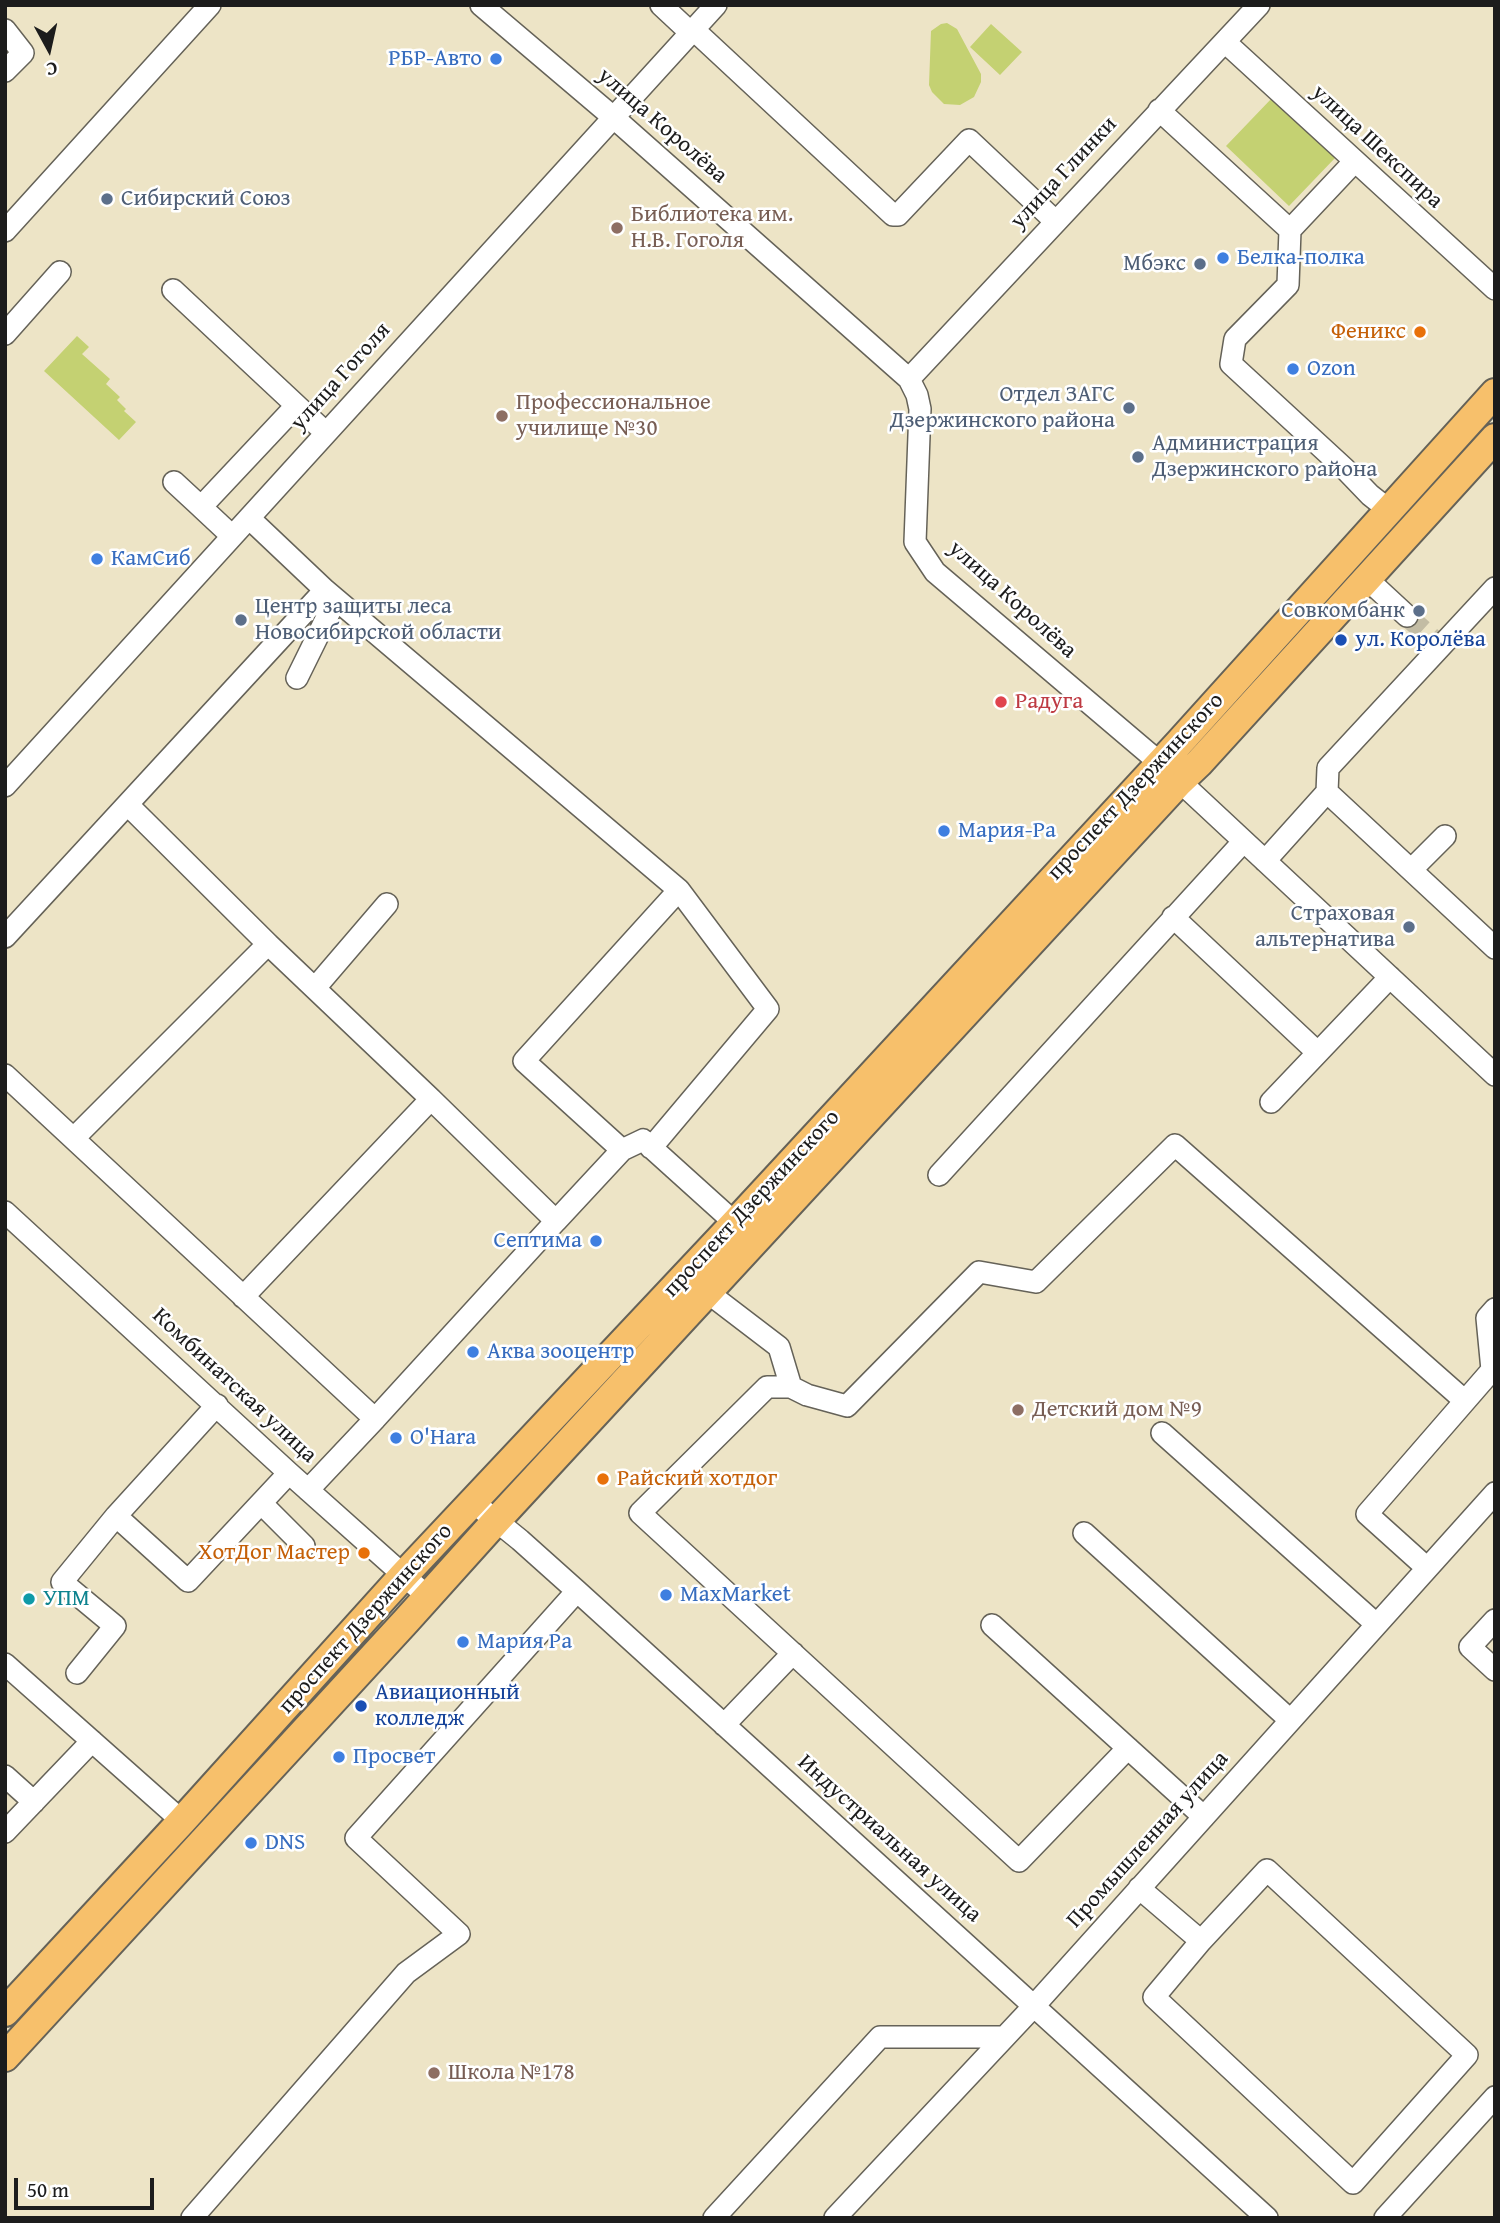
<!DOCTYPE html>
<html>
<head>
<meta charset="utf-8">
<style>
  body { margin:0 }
  #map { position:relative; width:1500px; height:2223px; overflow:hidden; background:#ede4c6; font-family:"Gentium Book Plus",serif }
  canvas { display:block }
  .frame { position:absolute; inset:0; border:7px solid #1c1c1c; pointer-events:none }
  .north { position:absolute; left:14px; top:14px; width:70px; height:70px; -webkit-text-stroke:5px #fff; paint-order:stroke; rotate:172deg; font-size:19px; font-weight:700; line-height:28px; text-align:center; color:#1c1c1c }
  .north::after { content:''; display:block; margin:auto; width:24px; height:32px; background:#1c1c1c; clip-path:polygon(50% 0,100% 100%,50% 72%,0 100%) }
  .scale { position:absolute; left:14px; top:2178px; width:140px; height:32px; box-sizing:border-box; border:4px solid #1c1c1c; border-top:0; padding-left:9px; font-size:21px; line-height:24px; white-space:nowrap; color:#1c1c1c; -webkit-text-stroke:5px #fff; paint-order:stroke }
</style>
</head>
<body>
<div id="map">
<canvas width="1500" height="2223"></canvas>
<div class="frame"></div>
<div class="north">С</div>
<div class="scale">50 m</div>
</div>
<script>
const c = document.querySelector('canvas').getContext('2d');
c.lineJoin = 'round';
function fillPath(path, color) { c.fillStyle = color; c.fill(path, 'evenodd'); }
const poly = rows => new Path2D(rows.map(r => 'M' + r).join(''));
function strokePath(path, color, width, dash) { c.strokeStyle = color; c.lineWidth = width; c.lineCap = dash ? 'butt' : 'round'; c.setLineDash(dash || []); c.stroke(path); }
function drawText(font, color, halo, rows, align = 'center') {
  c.font = font + ' "Gentium Book Plus",serif'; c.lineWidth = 5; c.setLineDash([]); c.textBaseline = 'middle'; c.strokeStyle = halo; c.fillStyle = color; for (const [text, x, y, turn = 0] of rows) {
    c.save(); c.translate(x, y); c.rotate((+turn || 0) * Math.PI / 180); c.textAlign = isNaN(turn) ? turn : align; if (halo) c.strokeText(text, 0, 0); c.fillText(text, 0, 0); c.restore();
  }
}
fillPath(poly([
  [947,23,957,29,981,74,981,82,974,97,960,105,944,104,932,92,929,85,931,31,941,24],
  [991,24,1022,52,1000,75,970,47],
  [1272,98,1335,158,1289,206,1226,146],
  [77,336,89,347,82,354,110,379,106,384,120,397,117,400,126,409,124,411,136,422,119,440,44,371]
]), '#c4d172');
strokePath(poly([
  [1407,616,1437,643]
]), '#c3bca4', 21, [21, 10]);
const minor = poly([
  [481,5,613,117,909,379,917,395,920,409,915,542,935,572,1160,763,1495,1075],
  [661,5,691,33],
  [5,30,23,53,5,71],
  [694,30,893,215,898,215,969,140,1055,221],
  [1225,42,1495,289],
  [1159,110,1290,230],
  [1354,162,1290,230,1288,285,1235,339,1231,364,1345,469,1370,495,1389,510],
  [5,231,210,5],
  [173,290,326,433],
  [5,334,60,272],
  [909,379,1259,5],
  [174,482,201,507,296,406],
  [201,507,232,536],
  [1367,579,1407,616],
  [297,678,330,611,325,590,679,890,524,1061,622,1150],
  [5,786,716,5],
  [1327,792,1495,948],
  [1265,861,1327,792,1328,768,1495,588],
  [1411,870,1445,836],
  [1173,917,1317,1052],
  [5,937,325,590,249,518],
  [315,988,387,904],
  [5,1075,375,1419,308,1490],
  [1271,1102,1390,977],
  [74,1138,268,944,128,805],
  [651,1148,768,1009,679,890],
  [939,1175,1243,842],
  [5,1212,289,1473,428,1597],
  [556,1221,622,1150,643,1140,735,1223],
  [707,1292,779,1347,791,1387],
  [243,1297,431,1099,268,944],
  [217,1405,116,1516,188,1581,289,1473],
  [375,1419,556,1221,431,1099],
  [1162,1433,1376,1624],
  [473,1502,520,1540,577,1591,1267,2218],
  [261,1503,304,1546],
  [1084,1533,1290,1720],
  [1427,1568,1367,1514,1492,1370,1487,1318,1495,1309],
  [1495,1620,1470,1647,1495,1670],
  [992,1625,1204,1817],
  [5,1664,182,1821],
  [77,1673,115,1626,62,1582,116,1516],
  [724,1725,793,1653],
  [1128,1748,1019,1861,640,1513,767,1387,791,1387,807,1395,847,1406,979,1272,1036,1282,1175,1145,1465,1401],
  [5,1776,34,1802],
  [5,1832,92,1741],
  [1139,1888,1201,1941,1154,1997,1353,2183,1467,2055,1267,1870,1201,1941],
  [192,2218,406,1973,459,1934,356,1838,577,1591],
  [714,2218,880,2037,1004,2037],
  [835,2218,1033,2007,1495,1493],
  [1385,2218,1495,2097]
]);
const major = poly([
  [5,2012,182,1821,403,1576,735,1223,1179,743,1495,393],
  [5,2057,406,1621,496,1521,1179,782,1199,763,1495,438]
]);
strokePath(minor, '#656258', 24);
strokePath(major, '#656258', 32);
strokePath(minor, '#fff', 21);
strokePath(major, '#f7c06b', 28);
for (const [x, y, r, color] of [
  [496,59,7,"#3f7fe0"],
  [107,199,7,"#5c6f8a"],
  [617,228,7,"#8d6e63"],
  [1223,258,7,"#3f7fe0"],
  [1200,264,7,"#5c6f8a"],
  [1420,332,7,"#e8710a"],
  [1293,369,7,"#3f7fe0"],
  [1129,408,7,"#5c6f8a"],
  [502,416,7,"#8d6e63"],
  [1138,457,7,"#5c6f8a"],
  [97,559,7,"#3f7fe0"],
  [1419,611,7,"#5c6f8a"],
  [241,620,7,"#5c6f8a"],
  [1341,640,7,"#1a4fb4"],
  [1001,702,7,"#e0444e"],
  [944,831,7,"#3f7fe0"],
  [1409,927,7,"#5c6f8a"],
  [596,1241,7,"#3f7fe0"],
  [473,1352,7,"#3f7fe0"],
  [1018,1410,7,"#8d6e63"],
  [396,1438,7,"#3f7fe0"],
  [603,1479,7,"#e8710a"],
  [364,1553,7,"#e8710a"],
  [666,1595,7,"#3f7fe0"],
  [29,1599,7,"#0f9aa8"],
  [463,1642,7,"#3f7fe0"],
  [361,1706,7,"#1a4fb4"],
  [339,1757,7,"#3f7fe0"],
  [251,1843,7,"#3f7fe0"],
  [434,2073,7,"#8d6e63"]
]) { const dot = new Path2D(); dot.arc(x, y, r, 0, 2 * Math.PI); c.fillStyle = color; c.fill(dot); strokePath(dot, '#fff', 2.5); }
drawText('23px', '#366cbe', '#fff', [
  ["РБР-Авто",482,59,"right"],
  ["Белка-полка",1237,258],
  ["Ozon",1307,369],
  ["КамСиб",111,559],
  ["Мария-Ра",958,831],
  ["Септима",582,1241,"right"],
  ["Аква зооцентр",487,1352],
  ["O'Hara",410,1438],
  ["MaxMarket",680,1595],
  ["Мария Ра",477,1642],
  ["Просвет",353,1757],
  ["DNS",265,1843]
], 'left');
drawText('23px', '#1c1c1c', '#fff', [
  ["улица Королёва",662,126,41],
  ["улица Шекспира",1377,147,43],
  ["улица Глинки",1064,173,-47],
  ["улица Гоголя",341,377,-48],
  ["улица Королёва",1012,600,42],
  ["проспект Дзержинского",1136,787,-47],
  ["проспект Дзержинского",752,1204,-47],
  ["Комбинатская улица",234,1386,43],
  ["проспект Дзержинского",366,1619,-48],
  ["Индустриальная улица",889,1839,42],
  ["Промышленная улица",1148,1840,-48]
]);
drawText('23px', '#4e5e75', '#fff', [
  ["Сибирский Союз",121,199,"left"],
  ["Мбэкс",1186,264],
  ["Отдел ЗАГС",1115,395],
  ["Дзержинского района",1115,421],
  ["Администрация",1152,444,"left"],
  ["Дзержинского района",1152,470,"left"],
  ["Центр защиты леса",255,607,"left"],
  ["Новосибирской области",255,633,"left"],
  ["Совкомбанк",1405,611],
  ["Страховая",1395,914],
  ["альтернатива",1395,940]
], 'right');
drawText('23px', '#785e54', '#fff', [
  ["Библиотека им.",631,215],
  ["Н.В. Гоголя",631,241],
  ["Профессиональное",516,403],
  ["училище №30",516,429],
  ["Детский дом №9",1032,1410],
  ["Школа №178",448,2073]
], 'left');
drawText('23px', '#c56008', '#fff', [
  ["Феникс",1406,332],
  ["Райский хотдог",617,1479,"left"],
  ["ХотДог Мастер",350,1553]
], 'right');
drawText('23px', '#164399', '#fff', [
  ["ул. Королёва",1355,640],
  ["Авиационный",375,1693],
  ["колледж",375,1719]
], 'left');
drawText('23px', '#be3a42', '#fff', [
  ["Радуга",1015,702]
], 'left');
drawText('23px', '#0d838f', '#fff', [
  ["УПМ",43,1599]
], 'left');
</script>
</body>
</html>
